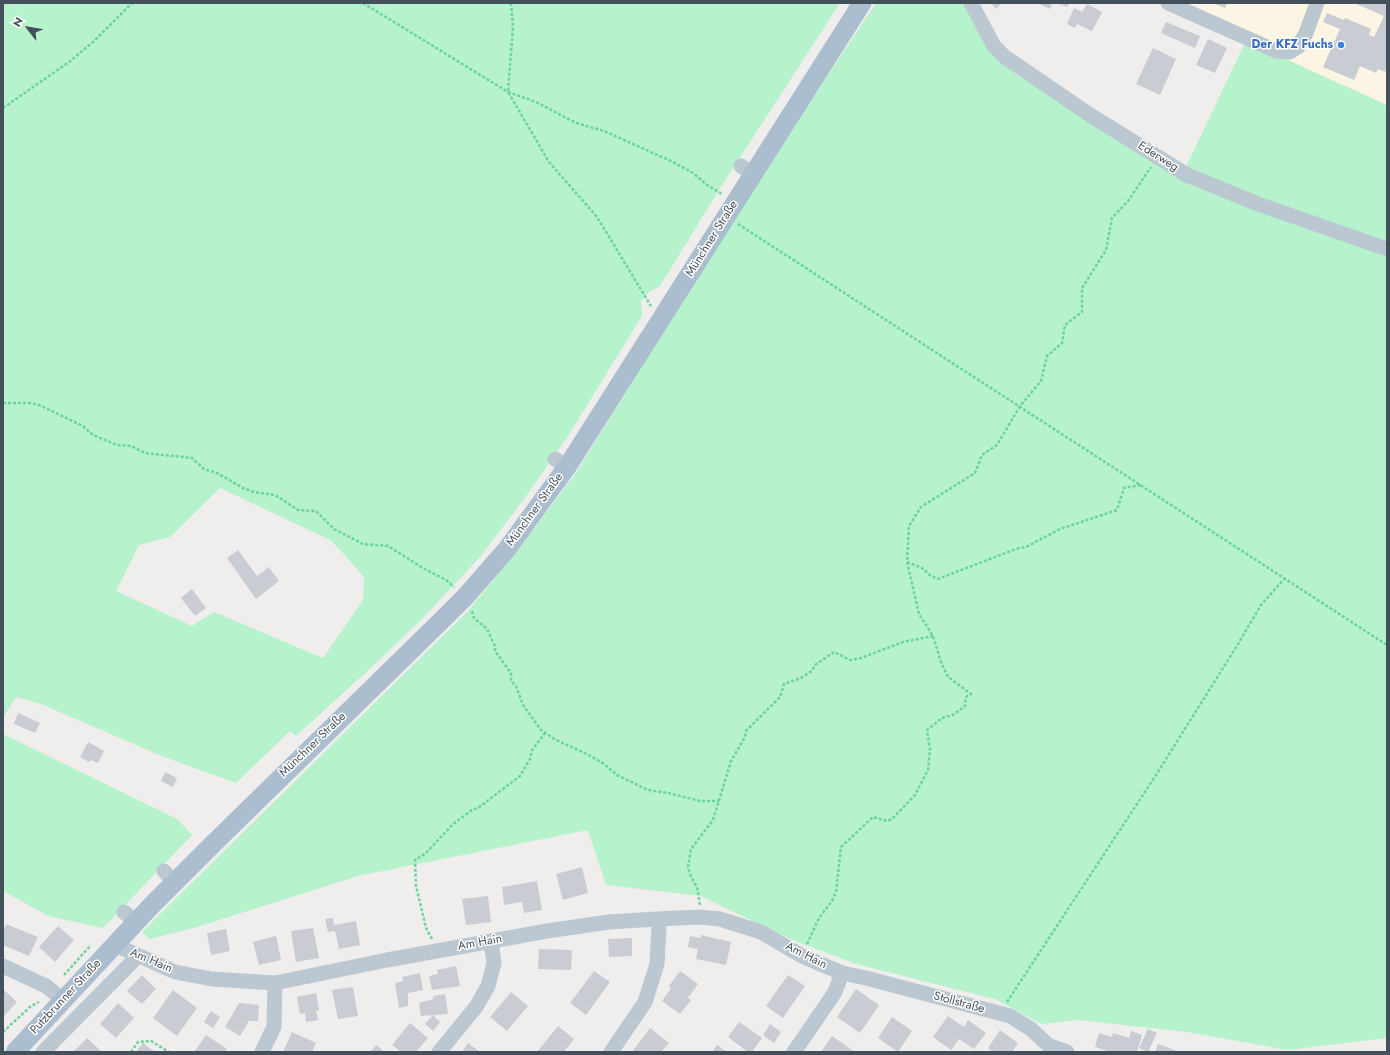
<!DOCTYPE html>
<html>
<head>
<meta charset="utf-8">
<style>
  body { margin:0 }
  #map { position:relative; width:1390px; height:1055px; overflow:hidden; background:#f0eded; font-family:Jost,sans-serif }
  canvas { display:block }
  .frame { position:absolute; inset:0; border:4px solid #44515c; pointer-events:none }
  .north { position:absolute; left:8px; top:8px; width:40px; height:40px; -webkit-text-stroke:3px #fff; paint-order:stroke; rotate:301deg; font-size:11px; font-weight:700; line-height:16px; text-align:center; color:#44515c }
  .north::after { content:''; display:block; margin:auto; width:14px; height:18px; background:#44515c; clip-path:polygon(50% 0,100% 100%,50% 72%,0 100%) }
</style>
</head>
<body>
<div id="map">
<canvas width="1390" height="1055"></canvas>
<div class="frame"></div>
<div class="north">N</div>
</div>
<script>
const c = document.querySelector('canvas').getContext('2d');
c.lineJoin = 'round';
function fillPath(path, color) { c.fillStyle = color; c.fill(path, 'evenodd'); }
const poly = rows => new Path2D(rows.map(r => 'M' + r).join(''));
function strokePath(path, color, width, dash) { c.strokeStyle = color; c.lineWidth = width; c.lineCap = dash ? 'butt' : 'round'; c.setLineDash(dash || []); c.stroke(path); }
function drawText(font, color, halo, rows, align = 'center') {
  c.font = font + ' Jost,sans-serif'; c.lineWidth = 3; c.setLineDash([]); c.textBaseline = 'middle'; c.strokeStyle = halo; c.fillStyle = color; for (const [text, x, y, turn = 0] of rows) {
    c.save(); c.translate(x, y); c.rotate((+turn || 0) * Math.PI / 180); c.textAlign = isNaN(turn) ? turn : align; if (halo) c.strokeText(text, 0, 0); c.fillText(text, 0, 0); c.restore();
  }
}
fillPath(poly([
  [1180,3,1387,3,1387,105,1246,41]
]), '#fdf5e3');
fillPath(poly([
  [3,3,840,3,719,190,660,286,649,292,641,301,642,316,568,436,524,499,480,557,423,618,375,664,296,736,290,731,236,783,164,757,41,704,16,697,3,718],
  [220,488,332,541,364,577,363,600,323,658,214,612,192,626,116,591,139,545,170,537],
  [876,3,967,3,990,45,1182,175,1246,41,1387,105,1387,1038,1288,1050,1187,1032,1078,1020,1042,1024,995,999,856,964,790,939,701,896,606,885,588,830,358,876,197,927,149,939,142,932,469,610,533,530,576,473,743,202],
  [3,734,177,819,192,835,103,928,48,916,3,891]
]), '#b6f2cc');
fillPath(poly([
  [991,3,1002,3,996,9],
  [1037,3,1052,3,1050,9],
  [1057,3,1069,3,1067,7],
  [1213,3,1227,3,1225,8],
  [1354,3,1387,3,1387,67,1385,72,1378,69,1376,73,1360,66,1354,80,1323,67,1340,29,1323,22,1327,13,1344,20,1345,18,1371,29,1369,35,1374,37,1384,16],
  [1087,4,1102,12,1092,31,1077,24,1075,28,1067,24,1074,8,1082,12],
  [1166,22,1200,36,1195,48,1161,33],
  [1208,39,1227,48,1215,73,1196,65],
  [1153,48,1176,59,1160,95,1136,84],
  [238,550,257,576,269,567,279,581,256,599,227,558],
  [192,589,206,608,195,616,181,598],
  [18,713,40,723,35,733,14,724],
  [88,742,104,751,98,763,91,760,89,762,80,757],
  [165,772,177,778,173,787,161,781],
  [582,867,588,893,563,900,556,874],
  [537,881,542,910,524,913,522,902,504,905,502,887],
  [488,896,491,922,466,925,462,899],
  [333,918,334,925,356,921,360,945,339,949,335,931,328,932,325,919],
  [6,924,38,937,29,956,3,945,3,932],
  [58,926,74,940,55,962,39,947],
  [313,928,319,958,296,962,291,931],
  [226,929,230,951,211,955,207,933],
  [701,935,731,942,726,965,696,959,698,949,688,947,690,936,701,938],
  [276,936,281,960,259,965,253,942],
  [632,938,632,956,609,957,608,939],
  [539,949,572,950,571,970,538,969],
  [456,966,460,986,432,990,429,976,438,974,437,970],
  [594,971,610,982,586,1015,570,1003],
  [680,971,698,984,688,998,691,1000,680,1014,662,1001,671,988,669,986],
  [420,973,423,990,408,993,408,1006,399,1008,395,983,403,981,402,977],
  [142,975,156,989,142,1004,127,991],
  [788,975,805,986,783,1018,766,1006],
  [353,987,358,1016,338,1019,332,990],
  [856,989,879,1005,860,1033,837,1017],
  [4,990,17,1002,3,1017,3,991],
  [173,990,197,1008,177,1036,153,1018],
  [511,992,528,1006,507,1031,490,1017],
  [316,993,319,1010,316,1011,318,1020,306,1022,305,1013,300,1014,297,997],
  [445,994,448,1014,421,1016,419,1003,433,999,433,996],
  [118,1003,134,1018,116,1038,100,1024],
  [239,1003,259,1005,258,1021,249,1021,240,1036,225,1027],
  [211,1011,220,1017,213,1028,204,1022],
  [433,1015,440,1022,433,1031,425,1024],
  [948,1016,964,1027,968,1020,986,1033,974,1049,959,1039,951,1050,933,1037],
  [892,1017,912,1031,898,1052,878,1038],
  [739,1022,762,1038,752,1052,748,1052,728,1037],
  [410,1023,428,1038,416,1052,401,1052,392,1045],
  [770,1024,781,1032,774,1043,763,1035],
  [558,1026,574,1039,564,1052,537,1052],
  [650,1028,669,1043,661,1052,632,1052],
  [1148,1029,1157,1033,1148,1052,1139,1048],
  [1000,1030,1018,1043,1012,1052,993,1052,988,1048],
  [1131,1031,1142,1035,1137,1052,1110,1052,1095,1047,1099,1033,1112,1037,1113,1033,1129,1038],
  [292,1032,316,1043,312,1052,283,1052],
  [206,1035,227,1049,225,1052,194,1052],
  [832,1036,855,1052,821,1052],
  [87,1038,102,1052,73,1052],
  [143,1043,155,1052,136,1052],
  [468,1043,480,1052,462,1052],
  [1158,1044,1180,1052,1155,1052],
  [376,1045,385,1052,370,1052],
  [717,1045,727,1052,712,1052]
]), '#c9ccd2');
strokePath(poly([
  [363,3,508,92,536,102,576,123,604,131,671,161,693,173,707,185,722,194],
  [511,3,513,27,508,92,549,162,597,217,651,306],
  [3,108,69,62,93,42,132,3],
  [738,224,1387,645],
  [3,403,29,403,39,405,83,426,93,435,117,445,131,446,145,453,192,458,204,469,217,473,243,488,254,492,275,495,298,510,316,511,334,529,363,544,388,546,423,568,446,580,454,587],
  [907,562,922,568,931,576,938,579,1016,549,1026,547,1060,529,1117,510,1124,488,1141,485],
  [472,611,474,618,487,629,495,646,495,651,511,673,511,681,516,686,523,705,541,730,556,740,587,754,604,764,617,775,648,790,668,793,700,801,719,801],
  [700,905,697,887,691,877,688,867,691,849,713,820,731,761,745,737,746,731,780,697,784,684,801,678,812,671,815,665,834,652,850,660,861,658,903,642,933,636],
  [432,939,426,928,416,886,415,860,426,853,453,824,472,810,478,808,520,776,530,759,532,750,545,733],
  [807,944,819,918,832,901,836,892,841,847,873,817,887,821,892,819,915,795,928,770,930,749,927,730,942,718,953,715,965,706,966,697,971,694,948,677,941,662,933,636,919,614,907,562,909,526,921,507,975,473,982,455,997,445,1020,406,1041,381,1047,356,1062,343,1065,325,1082,312,1082,288,1106,250,1112,218,1128,201,1151,167],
  [64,975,91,945],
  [1007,1002,1156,775,1238,644,1261,605,1285,578],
  [3,1032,31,1006,39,1002],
  [131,1052,138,1042,151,1041,169,1052]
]), '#6bd39d', 2.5, [3, 2]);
strokePath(poly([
  [971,3,994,46,1005,57,1090,115,1187,175,1258,204,1387,249],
  [1168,3,1276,51,1290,52,1298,47,1306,33,1317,3],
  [741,166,753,174],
  [555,459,567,467],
  [164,871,175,883],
  [124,912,136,922],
  [116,943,124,949,175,972,212,979,275,983,387,960,547,931,609,922,657,919,699,917,720,919,761,932,802,956,842,973,866,978,1010,1016,1031,1029,1048,1045,1067,1052],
  [3,966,46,986,63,1000],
  [43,1052,138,956],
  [262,1052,274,1027,275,983],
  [439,1052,476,1007,488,986,494,963,491,941],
  [611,1052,645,1002,657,964,659,927,657,919],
  [794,1052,835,992,842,973]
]), '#bcc8d1', 15);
strokePath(poly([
  [15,1052,151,906,216,841,442,620,466,596,507,549,567,467,862,3]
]), '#aabecf', 19);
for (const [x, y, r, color] of [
  [1341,45,4,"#3f7fe0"]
]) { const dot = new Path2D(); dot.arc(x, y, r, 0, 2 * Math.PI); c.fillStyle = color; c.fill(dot); strokePath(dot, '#fff', 1.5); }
drawText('bold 12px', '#366cbe', '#fff', [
  ["Der KFZ Fuchs",1333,45]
], 'right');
drawText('12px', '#44515c', '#fff', [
  ["Ederweg",1158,157,32],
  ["Münchner Straße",712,239,-58],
  ["Münchner Straße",535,510,-54],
  ["Münchner Straße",313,745,-44],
  ["Am Hain",480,943,-10],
  ["Am Hain",806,956,27],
  ["Am Hain",151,961,23],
  ["Putzbrunner Straße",66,997,-47],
  ["Stollstraße",959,1003,15]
]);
</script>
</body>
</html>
